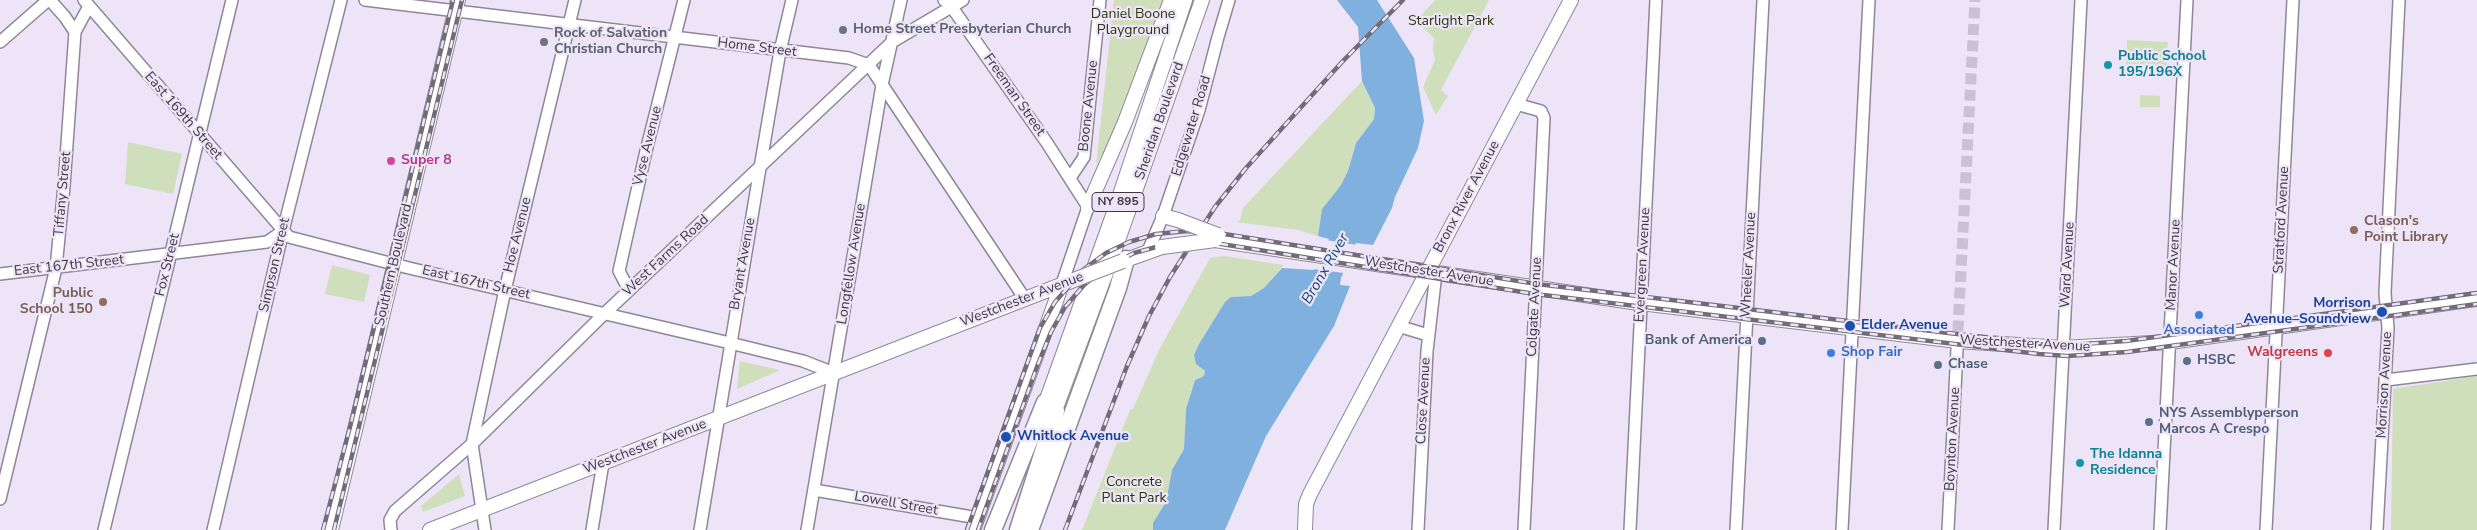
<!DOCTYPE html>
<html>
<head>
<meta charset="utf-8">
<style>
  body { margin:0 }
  canvas { display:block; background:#ede4f8 }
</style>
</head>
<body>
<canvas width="2477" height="530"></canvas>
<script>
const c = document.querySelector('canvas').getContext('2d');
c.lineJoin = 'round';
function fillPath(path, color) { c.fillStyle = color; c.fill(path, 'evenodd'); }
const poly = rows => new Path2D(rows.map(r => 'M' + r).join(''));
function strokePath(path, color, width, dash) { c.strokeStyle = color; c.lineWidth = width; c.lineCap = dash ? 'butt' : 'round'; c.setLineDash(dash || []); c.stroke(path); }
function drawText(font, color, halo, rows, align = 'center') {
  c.font = font + ' "Nunito Sans",sans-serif'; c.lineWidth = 4.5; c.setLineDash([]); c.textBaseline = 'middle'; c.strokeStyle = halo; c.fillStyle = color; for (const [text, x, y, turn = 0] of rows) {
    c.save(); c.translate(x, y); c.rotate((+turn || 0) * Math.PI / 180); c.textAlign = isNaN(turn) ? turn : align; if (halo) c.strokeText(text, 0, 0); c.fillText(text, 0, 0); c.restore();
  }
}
fillPath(poly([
  [1114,0,1165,0,1112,137,1096,165],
  [1435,0,1489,0,1441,90,1448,96,1436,115,1423,87,1435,60,1433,49,1434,38,1416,21],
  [2127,40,2168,42,2166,70,2126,68],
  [1362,81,1375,108,1374,119,1356,143,1348,171,1341,185,1322,209,1318,236,1298,230,1236,222,1240,220,1243,208],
  [2140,95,2160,96,2160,107,2140,107],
  [128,142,182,154,173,194,125,184],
  [1224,256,1284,265,1264,288,1251,296,1231,297,1225,302,1199,344,1194,355,1196,364,1205,371,1204,376,1195,380,1186,409,1184,449,1172,470,1166,502,1153,523,1153,530,1082,530,1130,410,1133,409,1159,350,1210,258],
  [332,265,370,275,364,302,325,294],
  [740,361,780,370,737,389],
  [2477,376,2477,530,2391,530,2393,389],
  [459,474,465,496,423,512,421,506]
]), '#d0dfbb');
fillPath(poly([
  [1337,0,1377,0,1414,58,1424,121,1418,148,1395,197,1392,208,1373,245,1356,243,1341,278,1340,285,1350,286,1334,326,1266,436,1225,530,1153,530,1153,523,1166,502,1172,470,1184,449,1186,409,1195,380,1204,376,1205,371,1196,364,1194,355,1199,344,1225,302,1231,297,1251,296,1264,288,1282,268,1314,270,1329,239,1318,236,1322,209,1341,185,1348,171,1356,143,1374,119,1375,108,1362,81,1358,27]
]), '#80b1de');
fillPath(poly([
  [1326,240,1357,245,1344,273,1313,269]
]), '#ede4f8');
strokePath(poly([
  [1957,348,1975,0]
]), '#cac2d4', 11, [11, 5.5]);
const minor = poly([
  [50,0,65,17,75,32],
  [84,0,289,237,409,268,730,343,803,361,834,373],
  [365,0,849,58,869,65,1025,299],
  [944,0,951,6,1047,143,1088,207,1062,284],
  [0,42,48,0],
  [1516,104,1541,111,1544,118,1524,530],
  [1070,178,1084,157,1100,0],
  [1148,251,1163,216,1199,110,1218,37,1229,0],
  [0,274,267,242,283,231],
  [629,290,619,271,646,151,684,0],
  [1398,326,1428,335],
  [2386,380,2477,369],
  [814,490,978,518],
  [0,499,56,268,64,186,75,32,89,6],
  [104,530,232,0],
  [213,530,283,231,341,0],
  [391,530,390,520,395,511,472,444,604,314,892,42,963,0],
  [485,530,472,444,505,290,575,0],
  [592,530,603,463],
  [700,530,760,168,780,51,792,0],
  [807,530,882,85,901,0],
  [1418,530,1427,351,1436,273],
  [1630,530,1656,0],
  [1736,530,1763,0],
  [1842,530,1869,0],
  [1948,530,1957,349],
  [2054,530,2081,0],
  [2160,530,2187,0],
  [2266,530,2293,0],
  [2377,530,2388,328,2385,293,2399,0]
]);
const major = poly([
  [1088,207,1125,122,1171,0],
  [1163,216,1178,220],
  [1215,240,1632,302,1958,341,2063,348,2170,342,2477,299],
  [1123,261,1162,247],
  [1042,413,1117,204,1185,0],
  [1051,421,1117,243,1202,0],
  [331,530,458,0],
  [430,530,1079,278],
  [973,530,1062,284],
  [1305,530,1306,504,1310,494,1571,0]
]);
const highway = poly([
  [993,530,1045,402],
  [1018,530,1056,411],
  [1030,530,1118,288,1126,259]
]);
strokePath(minor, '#8e8799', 14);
strokePath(major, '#8e8799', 16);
strokePath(highway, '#8e8799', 19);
strokePath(minor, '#fff', 11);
strokePath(major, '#fff', 14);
strokePath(highway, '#fff', 16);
const rail = poly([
  [323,530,351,423,453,0],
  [334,530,462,0],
  [967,530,1040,328,1055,302,1084,269,1106,253,1129,242,1156,234,1187,231,1218,233,1537,284,2041,344,2068,345,2126,341,2477,293],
  [978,530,1038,364,1051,332,1065,307,1084,285,1103,269,1134,253,1171,243,1215,243,1535,294,2039,354,2067,356,2127,352,2477,304],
  [1065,530,1127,366,1149,316,1170,277,1215,207,1246,168,1342,62,1403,0]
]);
strokePath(rail, '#716c77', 4.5);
strokePath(rail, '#ede4f8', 2.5, [8]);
const majorBridge = poly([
  [1178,220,1218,235],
  [1162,247,1215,240],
  [1079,278,1123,261]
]);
strokePath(majorBridge, '#8e8799', 16, []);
strokePath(majorBridge, '#fff', 14);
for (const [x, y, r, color] of [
  [843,30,5,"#6b7280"],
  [544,42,5,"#6b7280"],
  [2108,65,5,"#0f9aa8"],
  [391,161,5,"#d1479c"],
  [2354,230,5,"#8d6e63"],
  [103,302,5,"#8d6e63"],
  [2382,312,6,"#1a4fb4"],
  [2199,315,5,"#3f7fe0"],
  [1850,326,6,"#1a4fb4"],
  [1762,341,5,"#5c6f8a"],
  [1831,353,5,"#3f7fe0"],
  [2328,353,5,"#e0444e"],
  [2187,361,5,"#5c6f8a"],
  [1938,365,5,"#5c6f8a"],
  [2149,422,5,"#5c6f8a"],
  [1006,437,6,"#1a4fb4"],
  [2080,463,5,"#0f9aa8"]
]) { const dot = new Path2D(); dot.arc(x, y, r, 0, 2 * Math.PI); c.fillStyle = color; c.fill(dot); strokePath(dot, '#ede4f8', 2); }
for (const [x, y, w] of [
  [1118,202,52]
]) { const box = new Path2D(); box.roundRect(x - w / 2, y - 9.5, w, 19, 4); c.fillStyle = '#ede4f8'; c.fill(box); strokePath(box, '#3d3a42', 1); }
drawText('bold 12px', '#3d3a42', null, [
  ["NY 895",1118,202]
]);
drawText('14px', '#2a390d', '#ede4f8', [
  ["Daniel Boone",1133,15],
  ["Playground",1133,31],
  ["Starlight Park",1451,22],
  ["Concrete",1134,483],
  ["Plant Park",1134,499]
]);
drawText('bold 14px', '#5b616d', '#ede4f8', [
  ["Home Street Presbyterian Church",853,30],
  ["Rock of Salvation",554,34],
  ["Christian Church",554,50]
], 'left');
drawText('14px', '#3d3a42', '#ede4f8', [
  ["Home Street",757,48,7],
  ["Freeman Street",1014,95,55],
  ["Boone Avenue",1089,106,-84],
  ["East 169th Street",183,116,49],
  ["Sheridan Boulevard",1160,121,-71],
  ["Edgewater Road",1192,126,-73],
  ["Vyse Avenue",648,146,-76],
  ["Tiffany Street",63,194,-85],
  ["Bronx River Avenue",1467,197,-62],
  ["Stratford Avenue",2282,220,-87],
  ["Hoe Avenue",518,235,-76],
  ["West Farms Road",666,256,-43],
  ["Bryant Avenue",743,264,-80],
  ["Longfellow Avenue",852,264,-81],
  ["Fox Street",168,265,-76],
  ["Simpson Street",275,265,-77],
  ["Southern Boulevard",394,265,-77],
  ["Evergreen Avenue",1643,265,-87],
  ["Wheeler Avenue",1749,265,-87],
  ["Ward Avenue",2068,265,-87],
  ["Manor Avenue",2174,265,-87],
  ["East 167th Street",69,266,-6],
  ["Westchester Avenue",1429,272,9],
  ["East 167th Street",476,283,13],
  ["Westchester Avenue",1022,300,-21],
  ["Colgate Avenue",1535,307,-87],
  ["Westchester Avenue",2025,344,3],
  ["Morrison Avenue",2385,385,-87],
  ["Close Avenue",1424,401,-87],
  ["Boynton Avenue",1953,439,-87],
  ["Westchester Avenue",645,447,-21],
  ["Lowell Street",896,504,10]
]);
drawText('bold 14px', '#0d838f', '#ede4f8', [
  ["Public School",2118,57],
  ["195/196X",2118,73],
  ["The Idanna",2090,455],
  ["Residence",2090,471]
], 'left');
drawText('bold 14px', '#b23c85', '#ede4f8', [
  ["Super 8",401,161]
], 'left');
drawText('bold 14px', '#785e54', '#ede4f8', [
  ["Clason's",2364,222],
  ["Point Library",2364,238],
  ["Public",93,294,"right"],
  ["School 150",93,310,"right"]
], 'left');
drawText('bold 14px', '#164399', '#ede4f8', [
  ["Morrison",2371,304,"right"],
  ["Avenue–Soundview",2371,320,"right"],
  ["Elder Avenue",1861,326],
  ["Whitlock Avenue",1017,437]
], 'left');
drawText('bold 14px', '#366cbe', '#ede4f8', [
  ["Associated",2199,331],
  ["Shop Fair",1841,353,"left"]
]);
drawText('bold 14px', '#4e5e75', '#ede4f8', [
  ["Bank of America",1752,341,"right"],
  ["HSBC",2197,361],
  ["Chase",1948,365],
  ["NYS Assemblyperson",2159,414],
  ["Marcos A Crespo",2159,430]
], 'left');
drawText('bold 14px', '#be3a42', '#ede4f8', [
  ["Walgreens",2318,353]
], 'right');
drawText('italic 15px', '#114974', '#ede4f8', [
  ["Bronx River",1326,269,-60]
]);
</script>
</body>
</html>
